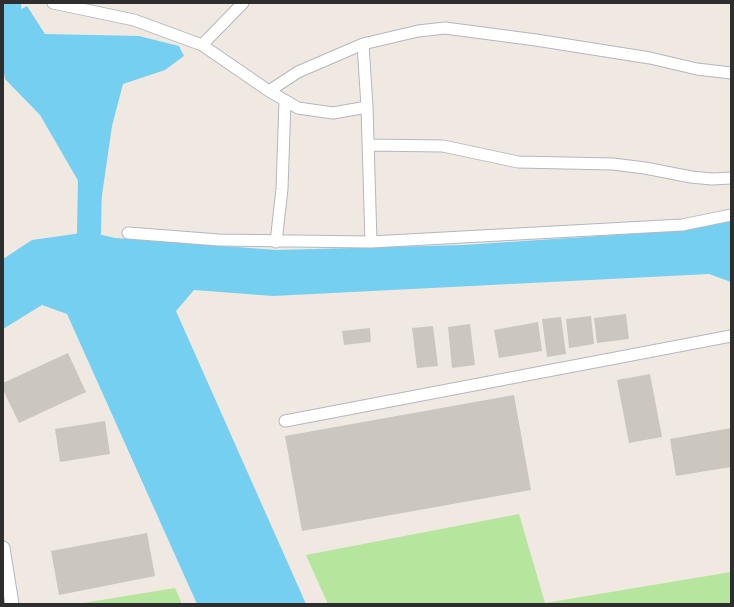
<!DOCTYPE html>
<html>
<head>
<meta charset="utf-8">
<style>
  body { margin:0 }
  #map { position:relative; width:734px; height:607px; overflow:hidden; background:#efe9e1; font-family:"Fira Sans Condensed",sans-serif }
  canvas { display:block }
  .frame { position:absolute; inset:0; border:4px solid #2e2e2e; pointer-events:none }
</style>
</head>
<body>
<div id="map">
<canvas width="734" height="607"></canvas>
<div class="frame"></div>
</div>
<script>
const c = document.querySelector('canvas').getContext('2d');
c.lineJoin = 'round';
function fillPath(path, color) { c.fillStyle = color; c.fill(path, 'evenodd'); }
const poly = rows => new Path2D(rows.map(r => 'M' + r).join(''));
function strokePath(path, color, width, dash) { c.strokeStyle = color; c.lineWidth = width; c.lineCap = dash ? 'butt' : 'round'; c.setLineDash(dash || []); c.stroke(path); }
fillPath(poly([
  [519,514,545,603,731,572,731,604,328,604,306,555],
  [175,588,182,604,77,604]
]), '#b6e59e');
fillPath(poly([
  [27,6,45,34,139,36,179,46,184,56,165,70,123,84,112,126,100,209,89,211,80,184,40,115,5,79,3,67,3,8,10,13,18,11],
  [731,221,731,282,709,274,273,296,194,290,176,311,306,604,197,604,67,314,42,305,3,329,3,259,32,240,89,232,115,238,277,250,463,245,676,231]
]), '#75cff0');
strokePath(poly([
  [9,3,12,47],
  [89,232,90,179]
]), '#75cff0', 24);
fillPath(poly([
  [626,314,629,339,597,343,594,318],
  [591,316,594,344,569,348,566,319],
  [561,317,566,354,547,357,542,319],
  [538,322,542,351,499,358,494,330],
  [470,324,475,365,452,368,448,327],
  [433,326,438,366,417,368,412,328],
  [370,328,371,342,344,345,342,331],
  [68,353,86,392,19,423,3,390,3,383],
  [650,374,662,437,629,443,617,380],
  [514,395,531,490,302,531,285,436],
  [105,421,110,454,60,462,55,429],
  [731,428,731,467,676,476,670,439],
  [147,533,155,576,59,595,51,551]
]), '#cbc7bf');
const minor = poly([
  [53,3,134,20,202,45,269,91,298,108,333,113,367,107],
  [363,44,367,107,371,242],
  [202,45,243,3],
  [269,91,298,72,363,44,418,31,445,28,536,40,650,58,697,69,731,73],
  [368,145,443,146,518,162,613,164,645,168,691,177,712,179,731,178],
  [128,233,219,240,371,242,682,225,731,215],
  [276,242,282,189,285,101],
  [285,421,731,336]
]);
const tertiary = poly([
  [3,548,12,604]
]);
strokePath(minor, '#b4b7c1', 13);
strokePath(tertiary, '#b4b7c1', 15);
strokePath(minor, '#fff', 11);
strokePath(tertiary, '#fff', 13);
</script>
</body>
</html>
